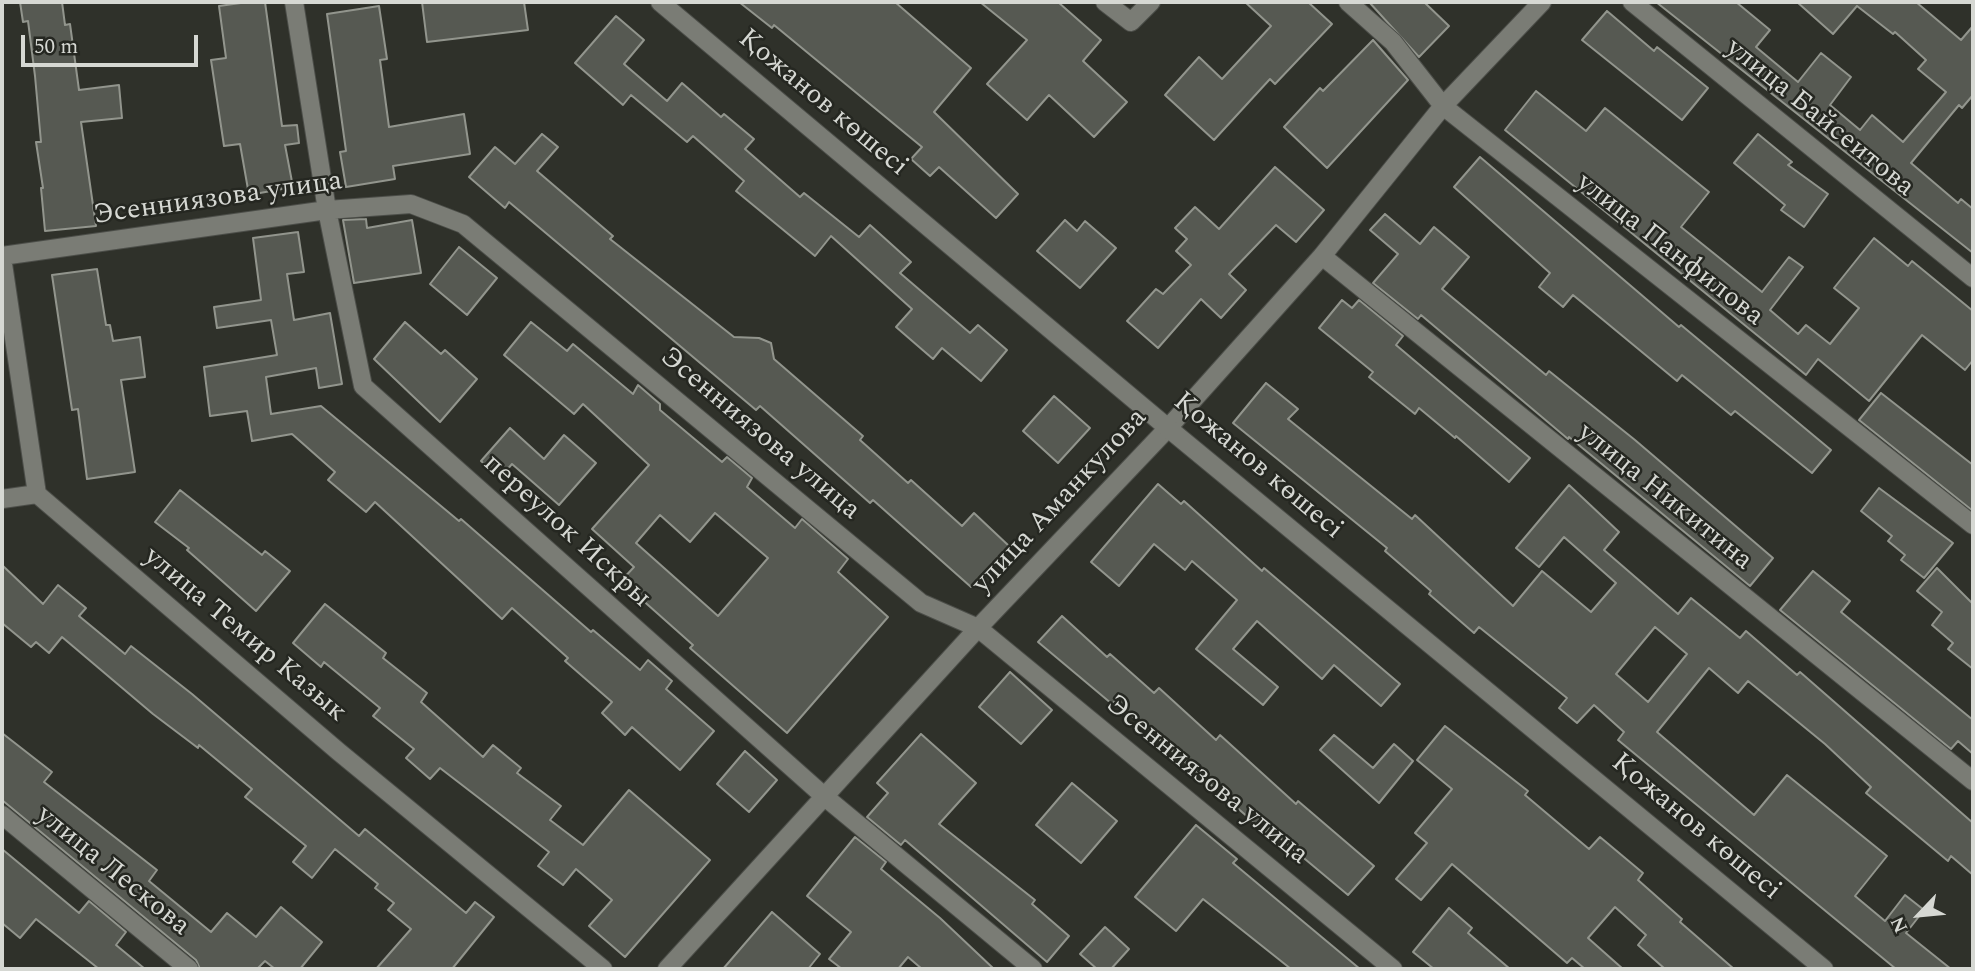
<!DOCTYPE html>
<html>
<head>
<meta charset="utf-8">
<style>
  body { margin:0 }
  #map { position:relative; width:1975px; height:971px; overflow:hidden; background:#2f312a; font-family:Spectral,serif }
  canvas { display:block }
  .frame { position:absolute; inset:0; border:4px solid #d6d8d3; pointer-events:none }
  .north { position:absolute; left:1884px; top:880px; width:70px; height:70px; -webkit-text-stroke:5px #252721; paint-order:stroke; rotate:244deg; font-size:19px; font-weight:700; line-height:28px; text-align:center; color:#d6d8d3 }
  .north::after { content:''; display:block; margin:auto; width:24px; height:32px; background:#d6d8d3; clip-path:polygon(50% 0,100% 100%,50% 72%,0 100%) }
  .scale { position:absolute; left:21px; top:35px; width:177px; height:32px; box-sizing:border-box; border:4px solid #d6d8d3; border-top:0; padding-left:9px; font-size:21px; line-height:24px; white-space:nowrap; color:#d6d8d3; -webkit-text-stroke:5px #252721; paint-order:stroke }
</style>
</head>
<body>
<div id="map">
<canvas width="1975" height="971"></canvas>
<div class="frame"></div>
<div class="north">N</div>
<div class="scale">50 m</div>
</div>
<script>
const c = document.querySelector('canvas').getContext('2d');
c.lineJoin = 'round';
function fillPath(path, color) { c.fillStyle = color; c.fill(path, 'evenodd'); }
const poly = rows => new Path2D(rows.map(r => 'M' + r).join(''));
function strokePath(path, color, width, dash) { c.strokeStyle = color; c.lineWidth = width; c.lineCap = dash ? 'butt' : 'round'; c.setLineDash(dash || []); c.stroke(path); }
function drawText(font, color, halo, rows, align = 'center') {
  c.font = font + ' Spectral,serif'; c.lineWidth = 5; c.setLineDash([]); c.textBaseline = 'middle'; c.strokeStyle = halo; c.fillStyle = color; for (const [text, x, y, turn = 0] of rows) {
    c.save(); c.translate(x, y); c.rotate((+turn || 0) * Math.PI / 180); c.textAlign = isNaN(turn) ? turn : align; if (halo) c.strokeText(text, 0, 0); c.fillText(text, 0, 0); c.restore();
  }
}
const building = poly([
  [20,2,62,2,65,25,70,24,79,90,119,85,122,118,81,122,96,226,45,231,41,188,43,188,36,142,41,142,35,76,28,21,23,22,20,2],
  [248,2,265,2,282,126,297,125,299,143,285,145,293,187,249,195,240,144,224,146,211,60,226,58,219,6,248,2],
  [422,2,524,2,528,30,427,42,422,2],
  [739,2,895,2,971,68,934,112,1018,194,996,218,939,167,930,176,911,159,922,147,774,25,772,28,739,2],
  [980,2,1058,2,1101,40,1083,61,1127,102,1094,137,1049,95,1027,120,987,84,1027,40,980,2],
  [1245,2,1308,2,1332,24,1275,84,1270,79,1214,140,1165,95,1199,57,1222,79,1271,26,1245,2],
  [1369,2,1424,2,1449,26,1419,57,1369,2],
  [1656,2,1736,2,1770,30,1756,47,1798,82,1821,53,1851,77,1830,105,1860,130,1872,115,1903,142,1946,92,1918,69,1926,60,1895,32,1893,34,1857,6,1833,34,1797,2,1916,2,1961,40,1973,26,1973,95,1962,108,1959,105,1911,163,1958,203,1961,199,1973,209,1973,253,1656,2],
  [379,6,387,59,380,60,389,127,464,114,470,154,393,166,395,179,346,187,340,152,346,151,327,14,379,6],
  [1607,11,1654,51,1657,47,1708,88,1682,120,1582,40,1607,11],
  [616,16,644,40,624,64,667,101,682,83,721,117,724,114,754,139,745,149,800,197,804,193,859,237,870,225,911,262,900,273,970,333,978,325,1007,350,981,381,942,348,933,359,896,327,912,309,831,236,815,256,736,191,744,181,693,136,687,142,631,95,623,105,575,63,616,16],
  [1373,40,1408,80,1327,168,1284,127,1320,88,1323,91,1373,40],
  [1536,91,1586,131,1605,108,1709,192,1681,227,1762,292,1789,257,1803,267,1770,310,1798,334,1806,325,1830,344,1859,308,1834,288,1874,238,1908,266,1912,261,1973,311,1973,360,1965,370,1922,335,1869,401,1818,359,1806,375,1505,130,1536,91],
  [542,134,558,147,537,171,613,236,610,239,734,337,759,338,771,343,774,359,863,436,860,440,908,483,911,480,962,526,974,513,1009,546,971,587,873,500,870,503,760,406,756,410,509,202,505,208,469,177,495,147,515,164,542,134],
  [1758,134,1792,162,1788,165,1828,194,1804,227,1781,210,1785,205,1734,163,1758,134],
  [1480,157,1679,327,1681,325,1831,450,1812,473,1735,411,1731,415,1682,375,1677,381,1573,295,1563,307,1539,287,1550,273,1454,187,1480,157],
  [1275,167,1324,210,1296,242,1276,225,1229,274,1246,290,1221,318,1201,299,1158,348,1127,321,1156,289,1163,294,1191,265,1176,251,1187,239,1175,228,1195,207,1219,229,1275,167],
  [1385,214,1420,244,1434,227,1469,257,1442,289,1546,375,1549,371,1635,440,1773,558,1750,586,1569,437,1568,439,1421,315,1418,319,1373,283,1398,254,1370,230,1385,214],
  [366,219,367,228,412,220,421,273,354,283,343,220,366,219],
  [1065,220,1077,231,1085,221,1116,248,1080,288,1037,251,1065,220],
  [298,232,304,272,287,274,294,320,330,313,342,384,319,388,316,368,266,377,271,414,321,406,459,521,461,519,591,632,593,630,640,670,648,660,672,681,666,689,714,731,680,770,632,727,625,735,602,713,612,702,565,661,568,658,512,608,502,619,375,502,366,512,328,480,335,472,292,434,252,441,247,411,210,416,204,367,277,355,271,320,217,328,214,307,261,300,253,238,298,232],
  [459,247,497,278,467,315,430,284,459,247],
  [97,269,106,325,110,325,113,341,140,337,145,377,121,380,135,472,87,479,78,409,72,410,52,275,97,269],
  [1342,300,1352,308,1359,300,1403,336,1396,345,1530,458,1509,482,1456,436,1455,438,1419,408,1415,414,1369,377,1373,372,1319,328,1342,300],
  [405,322,441,354,445,350,477,379,440,422,374,359,405,322],
  [531,322,567,351,573,344,633,394,638,385,660,404,660,410,722,462,727,457,752,478,747,487,795,528,802,519,848,559,838,572,888,617,787,733,690,648,693,645,621,581,634,567,592,529,649,465,583,404,574,414,504,355,531,322],
  [715,513,768,558,718,616,636,543,660,515,690,542,715,513],
  [1266,383,1298,409,1288,419,1412,519,1415,515,1513,606,1542,571,1591,612,1616,583,1564,537,1539,567,1516,548,1569,485,1619,532,1604,550,1678,614,1691,598,1740,638,1746,631,1797,675,1800,672,1973,823,1973,875,1951,856,1948,861,1906,826,1866,793,1871,787,1825,744,1748,681,1738,693,1709,668,1657,732,1754,815,1787,775,1887,856,1855,896,1885,921,1905,895,1924,910,1906,933,1951,969,1896,969,1618,740,1624,732,1594,705,1577,723,1559,708,1567,698,1479,627,1474,633,1429,594,1431,591,1385,551,1387,548,1233,423,1266,383],
  [1655,627,1687,654,1648,702,1616,674,1655,627],
  [1881,393,1973,465,1973,511,1859,420,1881,393],
  [1054,396,1090,428,1058,463,1023,431,1054,396],
  [510,428,544,459,564,435,596,463,559,505,512,464,500,478,481,461,510,428],
  [1158,484,1181,504,1184,501,1262,571,1264,568,1400,684,1381,706,1334,665,1322,679,1257,621,1233,649,1278,687,1263,705,1196,649,1237,600,1192,561,1185,570,1154,544,1119,586,1091,562,1158,484],
  [1879,488,1953,543,1924,578,1901,560,1905,555,1888,541,1892,536,1861,511,1879,488],
  [180,490,262,555,265,551,290,571,256,611,187,550,189,548,155,522,180,490],
  [2,565,43,604,58,585,86,608,79,616,125,654,131,646,192,694,359,836,365,829,466,913,475,902,494,917,452,969,376,969,411,929,388,910,394,903,375,888,378,884,335,849,312,878,293,862,306,846,245,797,252,789,199,745,198,748,153,714,62,637,49,653,36,642,31,647,2,623,2,565],
  [1937,568,1973,604,1973,669,1948,649,1953,643,1932,625,1942,612,1917,591,1937,568],
  [1813,571,1850,601,1841,612,1973,720,1973,754,1958,741,1951,749,1780,610,1813,571],
  [325,604,386,653,383,658,427,693,421,702,483,757,493,745,521,768,517,773,561,806,550,820,583,845,629,790,710,860,625,957,589,926,612,900,576,869,563,885,538,866,549,852,440,768,430,779,406,758,414,749,373,716,380,708,324,662,321,667,293,643,325,604],
  [1062,616,1107,657,1110,654,1154,693,1159,688,1216,740,1220,735,1296,804,1298,801,1374,866,1348,895,1269,829,1266,833,1115,701,1112,704,1038,642,1062,616],
  [1010,672,1052,710,1021,744,979,707,1010,672],
  [1445,726,1528,791,1525,795,1589,849,1600,837,1643,873,1638,880,1682,919,1680,922,1734,969,1665,969,1638,945,1646,935,1615,907,1588,938,1623,969,1585,969,1572,958,1567,963,1452,864,1421,900,1396,879,1427,843,1415,833,1452,789,1417,760,1445,726],
  [2,733,52,772,44,782,157,870,149,881,211,932,227,913,256,937,281,907,322,942,300,969,275,969,265,961,257,969,200,969,196,960,2,800,2,733],
  [921,734,976,783,939,824,1035,900,1032,904,1069,936,1047,962,905,840,901,845,867,817,888,793,877,783,921,734],
  [1334,735,1373,768,1394,744,1413,761,1379,803,1320,750,1334,735],
  [745,751,777,780,749,812,717,784,745,751],
  [1072,783,1117,821,1081,863,1036,825,1072,783],
  [1196,825,1237,859,1233,863,1360,969,1291,969,1203,899,1176,931,1135,897,1196,825],
  [855,837,886,862,881,869,940,918,994,969,922,969,908,957,898,969,842,969,829,959,851,932,807,896,855,837],
  [2,849,79,913,89,901,126,932,116,945,145,969,99,969,36,919,20,938,2,923,2,849],
  [1449,908,1472,928,1468,933,1510,969,1434,969,1413,952,1449,908],
  [772,912,820,954,808,969,723,969,772,912],
  [1105,927,1129,949,1111,969,1097,969,1080,954,1105,927]
]);
fillPath(building, '#565952');
strokePath(building, '#92958d', 2);
const minor = poly([
  [294,2,327,210,363,386,825,797,1033,969],
  [1105,2,1131,22,1151,2],
  [1348,2,1393,42,1443,106,1973,525],
  [1632,2,1973,278],
  [2,256,327,210,411,204,463,224,921,603,978,628,1393,969],
  [1322,256,1973,781],
  [2,257,37,494,339,752,603,969],
  [2,499,37,494],
  [2,815,189,969],
  [667,969,978,628,1168,428,1322,256,1443,106,1542,2]
]);
const secondary = poly([
  [660,2,1168,428,1824,969]
]);
strokePath(minor, '#4c4e49', 20);
strokePath(secondary, '#4c4e49', 20);
strokePath(minor, '#7a7c75', 18);
strokePath(secondary, '#7a7c75', 18);
drawText('28px', '#d6d8d3', '#252721', [
  ["Қожанов көшесі",822,104,40],
  ["улица Байсеитова",1819,119,39],
  ["Эсенниязова улица",218,200,-8],
  ["улица Панфилова",1669,251,38],
  ["Эсенниязова улица",759,435,40],
  ["Қожанов көшесі",1257,467,40],
  ["улица Никитина",1664,498,39],
  ["улица Аманкулова",1061,502,-47],
  ["переулок Искры",566,532,42],
  ["улица Темир Казык",244,636,40],
  ["Эсенниязова улица",1206,781,39],
  ["Қожанов көшесі",1695,828,40],
  ["улица Лескова",112,872,39]
]);
</script>
</body>
</html>
